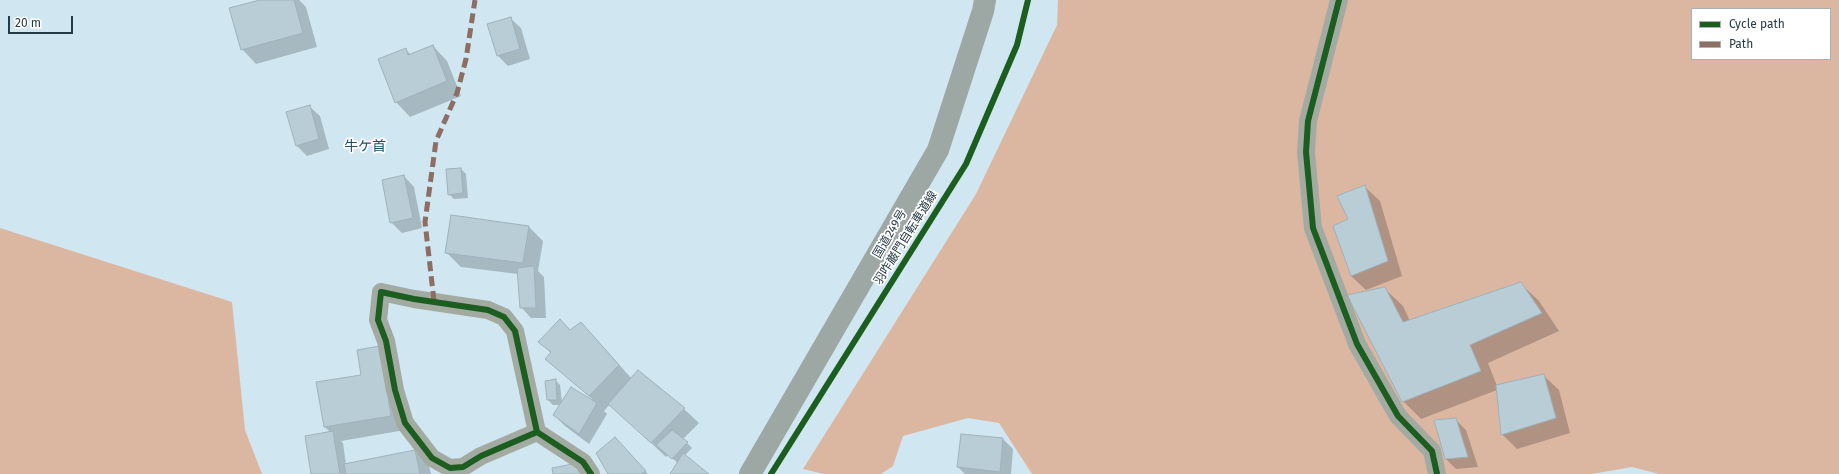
<!DOCTYPE html>
<html>
<head>
<meta charset="utf-8">
<style>
  body { margin:0 }
  #map { position:relative; width:1839px; height:474px; overflow:hidden; background:#d0e6f1; font-family:"Fira Sans",sans-serif }
  canvas { display:block }
  .legend { position:absolute; left:1691px; top:8px; width:140px; height:52px; box-sizing:border-box; background:#fff; border:1px solid #a8b1b5; margin:0; padding:5px 7px; list-style:none; font-size:12px; color:#263b45 }
  .legend li { display:flex; align-items:center; gap:8px; height:20px }
  .legend b { width:20px; border:1px solid #a8b1b5 }
  .scale { position:absolute; left:8px; top:16px; width:65px; height:18px; box-sizing:border-box; border:2px solid #263b45; border-top:0; padding-left:5px; font-size:12px; line-height:14px; white-space:nowrap; color:#263b45; -webkit-text-stroke:3px #fff; paint-order:stroke }
</style>
</head>
<body>
<div id="map">
<canvas width="1839" height="474"></canvas>
<ul class="legend">
<li><b style="height:5px;background:#1b5e20"></b>Cycle path</li>
<li><b style="height:5px;background:#8d6e63"></b>Path</li>
</ul>
<div class="scale">20 m</div>
</div>
<script>
const c = document.querySelector('canvas').getContext('2d');
c.lineJoin = 'round';
function fillPath(path, color) { c.fillStyle = color; c.fill(path, 'evenodd'); }
const poly = rows => new Path2D(rows.map(r => 'M' + r).join(''));
function strokePath(path, color, width, dash) { c.strokeStyle = color; c.lineWidth = width; c.lineCap = dash ? 'butt' : 'round'; c.setLineDash(dash || []); c.stroke(path); }
function drawText(font, color, halo, rows, align = 'center') {
  c.font = font + ' "Fira Sans","Noto Sans JP",sans-serif'; c.lineWidth = 3.5; c.setLineDash([]); c.textBaseline = 'middle'; c.strokeStyle = halo; c.fillStyle = color; for (const [text, x, y, turn = 0] of rows) {
    c.save(); c.translate(x, y); c.rotate((+turn || 0) * Math.PI / 180); c.textAlign = isNaN(turn) ? turn : align; if (halo) c.strokeText(text, 0, 0); c.fillText(text, 0, 0); c.restore();
  }
}
fillPath(poly([
  [1058,0,1839,0,1839,474,1659,474,1632,467,1592,474,1032,474,999,423,968,418,903,436,893,466,881,474,824,474,803,469,976,194,1057,25],
  [1692,9,1830,9,1830,59,1692,59],
  [0,228,232,302,245,430,262,474,0,474]
]), '#dbb7a2');
fillPath(poly([
  [263,0,299,0,306,7,317,47,256,64,242,49],
  [510,18,521,28,530,59,508,66,498,56],
  [433,46,447,61,461,96,410,117,396,102,406,50,411,55],
  [309,106,320,116,329,149,307,156,296,145],
  [461,169,466,174,468,198,454,199,449,194],
  [404,176,414,187,422,228,402,233,391,222],
  [1365,187,1380,201,1402,276,1366,290,1351,276,1350,219],
  [529,227,543,241,538,271,544,277,546,318,531,318,521,307,518,274,461,267,446,252],
  [1520,283,1539,301,1559,331,1488,363,1497,386,1544,376,1559,390,1570,433,1517,449,1502,434,1497,390,1421,419,1403,401,1384,288,1403,306,1410,321],
  [560,320,571,331,595,338,632,379,639,372,684,409,699,423,683,439,692,448,685,455,707,474,672,474,678,463,668,455,666,457,610,404,604,411,607,414,589,444,565,426,554,415,561,405,553,405,548,400,555,380,560,385,562,403,592,399,546,359,551,353,539,342],
  [379,348,405,430,341,441,343,443,346,465,415,451,429,466,431,474,312,474,331,433,324,426,363,375],
  [1456,420,1466,430,1478,467,1456,469,1446,459],
  [1003,439,1013,449,1011,474,965,474,958,467],
  [625,449,648,474,609,474]
]), '#0003');
const building = poly([
  [260,0,294,0,303,33,241,50,229,8,260,0],
  [511,17,520,49,497,56,487,24,511,17],
  [433,45,447,81,395,103,378,59,406,48,408,55,433,45],
  [310,105,319,139,296,146,286,112,310,105],
  [461,168,463,193,448,195,446,169,461,168],
  [404,175,413,218,390,223,382,180,404,175],
  [1365,185,1388,261,1351,276,1333,226,1348,219,1337,196,1365,185],
  [451,215,529,226,523,263,445,253,451,215],
  [534,266,536,308,520,308,517,268,534,266],
  [1521,282,1542,313,1470,345,1481,371,1402,402,1347,295,1385,287,1403,322,1521,282],
  [560,319,570,330,581,322,619,365,589,396,545,359,551,352,538,342,560,319],
  [380,346,391,416,324,427,316,382,361,375,357,350,380,346],
  [638,370,685,408,651,443,608,404,638,370],
  [1544,374,1556,418,1501,435,1496,385,1544,374],
  [556,379,557,400,547,400,545,381,556,379],
  [571,387,597,403,579,434,553,415,571,387],
  [1456,418,1468,457,1445,459,1434,420,1456,418],
  [672,430,688,442,672,459,656,445,672,430],
  [333,431,340,474,311,474,305,436,333,431],
  [961,434,1003,438,1000,472,957,467,961,434],
  [615,437,646,471,641,474,608,474,596,453,615,437],
  [415,450,420,474,346,474,344,464,415,450],
  [683,453,709,474,670,474,683,453],
  [583,462,585,474,553,474,552,468,583,462]
]);
fillPath(building, '#b9cdd7');
strokePath(building, '#9eb2bc', 1);
strokePath(poly([
  [1339,0,1308,121,1306,152,1313,228,1357,344,1398,416,1432,451,1437,474],
  [537,432,481,456,463,467,450,468,432,458,405,423,395,390,386,341,378,320,381,292,414,299,488,310,504,317,515,331,537,432,583,462,591,474]
]), '#a2aaa2', 18);
strokePath(poly([
  [750,474,938,150,983,11,985,0]
]), '#9da8a4', 22);
strokePath(poly([
  [434,301,425,222,436,141,457,93,466,59,475,0]
]), '#8d6e63', 5, [10, 5]);
strokePath(poly([
  [1339,0,1308,121,1306,152,1313,228,1357,344,1398,416,1432,451,1437,474],
  [537,432,481,456,463,467,450,468,432,458,405,423,395,390,386,341,378,320,381,292,414,299,488,310,504,317,515,331,537,432,583,462,591,474],
  [771,474,966,164,1017,45,1028,0]
]), '#1b5e20', 6);
drawText('12px', '#263b45', '#fff', [
  ["国道249号",890,234,-60],
  ["羽咋巌門自転車道線",906,238,-58]
]);
drawText('14px', '#1e5064', '#fff', [
  ["牛ケ首",365,147]
]);
</script>
</body>
</html>
